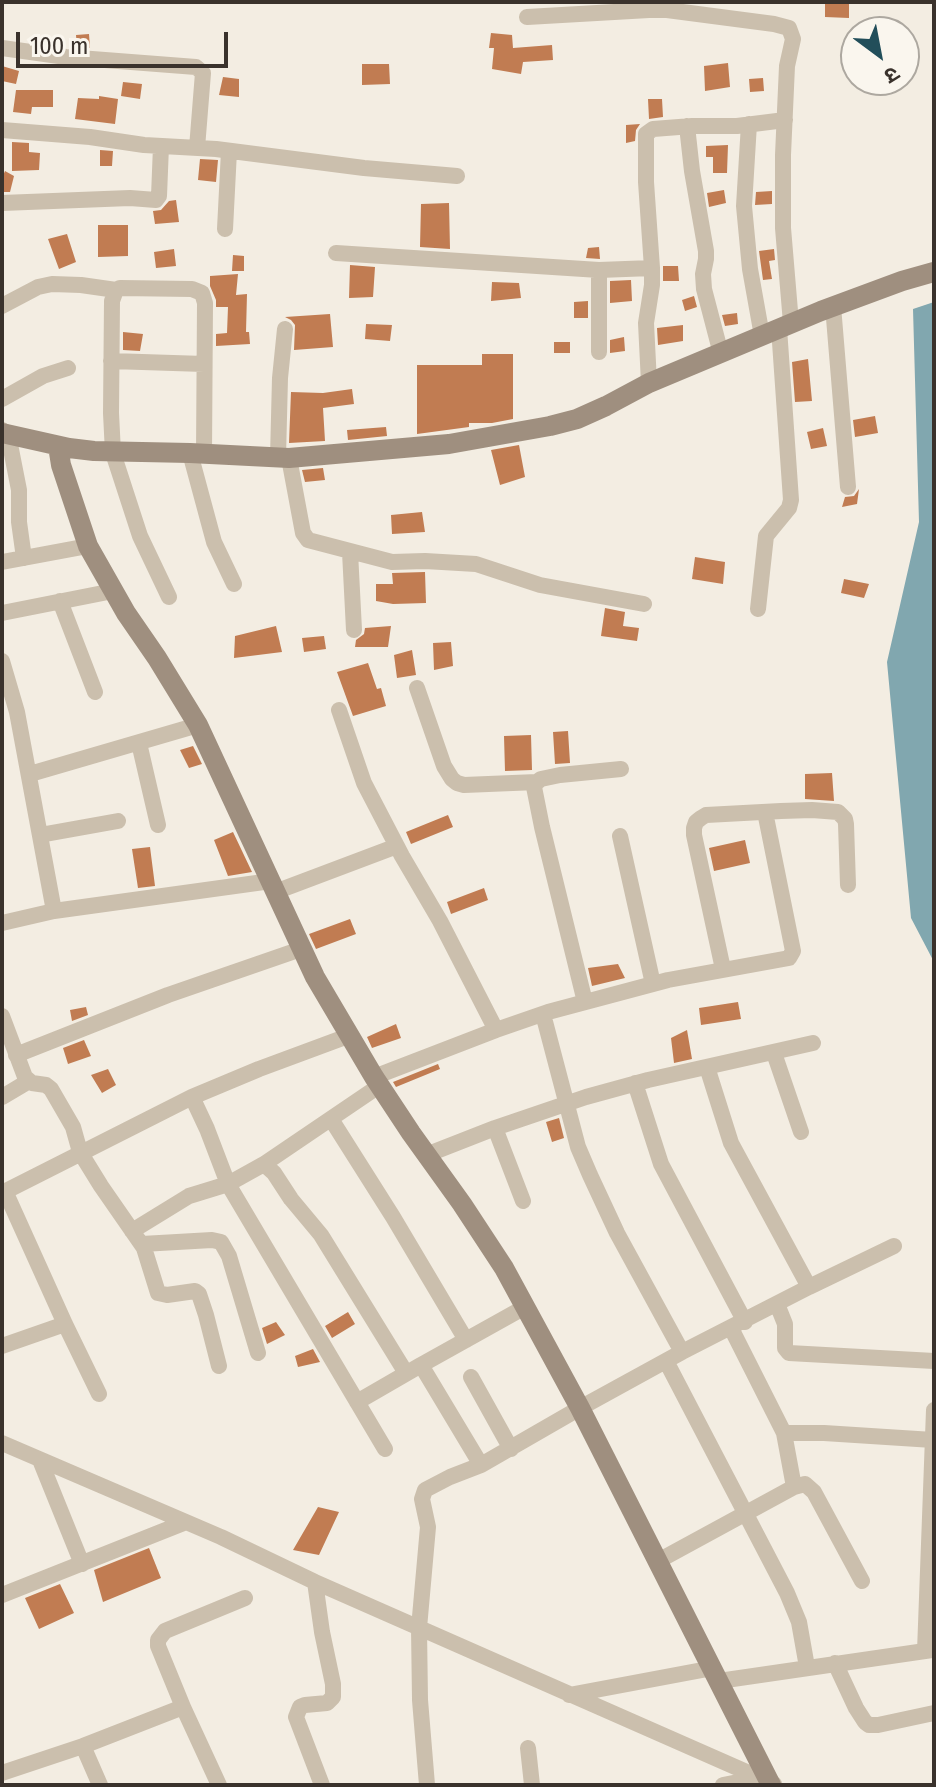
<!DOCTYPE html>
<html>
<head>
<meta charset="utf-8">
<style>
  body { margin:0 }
  #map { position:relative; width:936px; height:1787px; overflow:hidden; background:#f3ede2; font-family:"Fira Sans Condensed","Noto Sans Devanagari",sans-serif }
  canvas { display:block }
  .frame { position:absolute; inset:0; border:4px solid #3a322c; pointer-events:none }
  .north { position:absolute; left:840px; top:16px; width:80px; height:80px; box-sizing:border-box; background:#faf6ee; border:2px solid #ada8a0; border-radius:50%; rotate:148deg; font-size:22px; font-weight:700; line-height:32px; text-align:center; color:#3a322c }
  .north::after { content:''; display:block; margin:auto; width:28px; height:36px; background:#224e5a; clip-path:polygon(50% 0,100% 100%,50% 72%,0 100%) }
  .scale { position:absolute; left:16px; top:32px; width:212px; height:36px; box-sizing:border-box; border:4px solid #3a322c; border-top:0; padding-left:10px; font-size:24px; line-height:28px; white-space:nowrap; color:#3a322c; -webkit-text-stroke:6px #faf6ee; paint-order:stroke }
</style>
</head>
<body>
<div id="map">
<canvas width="936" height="1787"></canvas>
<div class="frame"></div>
<div class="north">उ</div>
<div class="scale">100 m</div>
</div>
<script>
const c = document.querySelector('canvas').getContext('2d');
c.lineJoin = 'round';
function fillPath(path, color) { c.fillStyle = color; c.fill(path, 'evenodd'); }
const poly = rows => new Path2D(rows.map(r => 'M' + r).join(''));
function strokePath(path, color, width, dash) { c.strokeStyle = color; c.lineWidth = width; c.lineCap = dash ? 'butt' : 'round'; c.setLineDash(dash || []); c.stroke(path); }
fillPath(poly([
  [934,302,934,962,911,918,887,662,919,522,913,309]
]), '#81a7af');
fillPath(poly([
  [825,2,849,2,849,18,825,17],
  [491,33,512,35,513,48,552,45,553,60,523,62,521,74,492,69,494,48,489,48],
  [89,34,90,48,77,47,76,35],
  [728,63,730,87,705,91,704,66],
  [362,64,389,64,390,84,362,85],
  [2,66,19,71,16,84,2,81],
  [223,77,239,79,239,97,219,95],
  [763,78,764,91,750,92,749,79],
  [123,82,142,84,140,99,121,96],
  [16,90,53,90,53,107,32,107,31,114,13,112],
  [99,96,118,99,115,124,75,119,78,98,99,99],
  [648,99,662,99,663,117,649,119],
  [640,124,636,130,635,141,626,143,626,125],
  [12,142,29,143,29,152,40,153,39,170,12,171],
  [728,145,727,173,713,173,713,157,706,157,706,146],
  [100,150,113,151,112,166,100,166],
  [200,159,218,160,216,182,198,180],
  [5,171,14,176,10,192,2,192,2,178],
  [724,190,726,203,709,207,707,193],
  [772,191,772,204,755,205,756,192],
  [176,200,179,222,155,224,153,211,161,210,169,201],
  [449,203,450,249,420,247,421,204],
  [98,225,128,225,128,256,98,257],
  [67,234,76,262,59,269,48,239],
  [599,247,600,259,586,258,588,248],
  [174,249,176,266,156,268,154,252],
  [774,249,775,260,769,261,772,279,763,280,759,251],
  [233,255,244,256,244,271,232,271],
  [350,265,375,267,373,297,349,298],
  [663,266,678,266,679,281,663,281],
  [238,274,236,295,247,294,246,332,249,332,250,344,216,346,216,334,227,333,228,307,216,307,216,300,210,286,210,276],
  [631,280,632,301,610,303,610,281],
  [492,282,519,283,521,298,491,301],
  [694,296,697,307,685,311,682,300],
  [588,301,588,318,574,318,574,302],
  [737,313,738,324,725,326,722,315],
  [330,314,333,347,294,350,295,325,291,320,285,317],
  [366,324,392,325,390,341,365,339],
  [683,325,683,341,658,345,657,328],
  [123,332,143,334,140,351,123,350],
  [624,337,625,351,610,353,610,340],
  [554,342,570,342,570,353,554,353],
  [482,354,513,354,513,419,492,423,469,423,469,427,417,434,417,365,482,365],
  [808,359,812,401,795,402,792,362],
  [352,389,354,404,323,408,325,441,289,443,291,392,323,393],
  [875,416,878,433,855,437,853,420],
  [386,427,387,436,348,440,347,430],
  [823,428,827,446,811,449,807,432],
  [519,445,525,477,500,485,491,450],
  [323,468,325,480,305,482,302,470],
  [859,489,857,504,842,507,845,497,854,496],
  [422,512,425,532,392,534,391,515],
  [695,557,725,562,723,584,692,579],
  [425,572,426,603,393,604,376,601,376,584,393,584,392,573],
  [844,579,869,584,864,598,841,593],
  [605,608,625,612,623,626,639,628,637,641,601,636],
  [276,626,282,652,234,658,235,636],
  [391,626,388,647,355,647,356,640,364,634,365,628],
  [324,636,326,649,304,652,302,638],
  [451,642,453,666,434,670,433,643],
  [412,650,416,675,397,678,394,655],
  [368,663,377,689,381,688,386,706,353,716,337,672],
  [568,731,570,763,555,764,553,732],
  [531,735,532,770,505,771,504,736],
  [193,746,202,764,189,768,180,750],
  [832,773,834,801,805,799,805,774],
  [448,815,453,827,411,844,406,832],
  [233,832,252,872,228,876,214,840],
  [745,840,750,863,714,871,709,848],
  [150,847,155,886,138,888,132,849],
  [484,888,488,900,451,914,447,902],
  [350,919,356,934,316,949,309,934],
  [618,964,625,978,592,986,588,968],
  [738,1002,741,1019,701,1025,699,1008],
  [86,1007,88,1015,72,1021,70,1010],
  [396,1024,401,1038,372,1048,367,1037],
  [687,1030,692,1059,674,1063,671,1038],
  [84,1040,91,1056,68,1064,63,1048],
  [438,1064,440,1069,396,1087,393,1082],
  [108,1069,116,1085,102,1093,91,1075],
  [559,1118,564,1138,552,1142,546,1122],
  [348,1312,355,1324,332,1338,325,1326],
  [276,1322,285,1335,267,1344,262,1328],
  [313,1349,320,1362,298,1367,295,1356],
  [318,1507,339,1512,319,1555,293,1550],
  [149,1548,161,1578,103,1602,94,1570],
  [60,1584,74,1613,39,1629,25,1598]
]), '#c17c52');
strokePath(poly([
  [527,17,649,10,667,10,774,24,789,28,793,39,787,66,783,155,783,228,791,323],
  [2,48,66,57,196,67,203,73,197,148],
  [749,124,744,206,750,269,762,336],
  [687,126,692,171,706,251,706,259,703,274,704,289,721,354],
  [2,130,90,137,144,145,216,149,364,168,457,176],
  [2,203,130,198,156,200,159,196,161,146],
  [225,229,229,151],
  [336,253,599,270,652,268],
  [2,306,38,287,52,284,81,285,116,290],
  [833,306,848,487],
  [599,352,599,270],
  [111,361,204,364],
  [649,383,646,323,652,285,652,268,646,182,646,134,653,129,692,126,737,126,785,120],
  [2,399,43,376,68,368],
  [2,430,8,434,19,490,19,522,24,558],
  [190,453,214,542,234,584],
  [278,457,280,378,285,329],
  [289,458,303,533,308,540,392,562,425,561,476,564,540,585,644,604],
  [350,552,354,630],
  [2,562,88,546],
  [169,597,140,536,113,453,111,413,112,301,116,290,120,288,192,289,202,293,205,303,204,454],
  [60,601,95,692],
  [758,609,766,536,789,508,791,500,779,328],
  [2,613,113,591],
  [2,661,17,712,54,911],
  [417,688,444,766,452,779,457,783,464,785,537,782],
  [339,710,364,783,402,856,440,921,496,1030],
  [139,743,158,825],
  [30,774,198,725],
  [40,835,118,821],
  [620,836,653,984],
  [275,892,397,846],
  [2,923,54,911,271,881],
  [723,969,694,835,694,828,696,822,701,818,706,815,781,811,812,810,838,812,845,819,846,824,848,885],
  [585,1002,542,827,534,787,537,782,541,779,560,775,621,769],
  [543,1014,578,1147,590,1175,617,1233,682,1352],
  [2,1016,25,1077,32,1083,46,1085,51,1089,73,1127,80,1152,101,1186,144,1248,158,1293,167,1295,195,1291,199,1294,206,1315,219,1366],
  [774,1053,801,1132],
  [16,1055,168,995,301,949],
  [707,1067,731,1143,809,1287],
  [374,1077,496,1030,548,1012,668,980,789,958,793,951,765,812],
  [635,1083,661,1164,745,1322],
  [2,1097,29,1081],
  [192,1097,207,1129,228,1184,385,1449],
  [331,1119,393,1217,466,1340],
  [495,1128,523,1201],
  [426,1155,495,1128,586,1097,648,1080,813,1043],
  [264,1164,274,1173,291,1199,321,1235,406,1373],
  [5,1191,65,1324,99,1394],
  [2,1193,192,1097,259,1069,348,1036],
  [132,1231,189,1196,228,1184,264,1164,379,1086],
  [142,1244,212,1240,221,1242,229,1256,258,1353],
  [777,1304,785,1324,785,1348,789,1353,934,1361],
  [731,1328,784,1433,794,1487],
  [2,1346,65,1324],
  [666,1361,787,1593,799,1622,807,1667],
  [421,1365,525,1307],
  [471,1377,511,1449],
  [357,1402,421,1365,481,1465],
  [784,1433,824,1433,933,1440],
  [2,1443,221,1537,315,1582,774,1784],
  [40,1460,82,1564],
  [658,1561,794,1487,805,1484,814,1492,862,1581],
  [315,1582,322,1632,333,1684,333,1697,327,1703,305,1705,300,1707,296,1717,322,1785],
  [2,1595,186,1522],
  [925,1651,934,1410],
  [835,1663,856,1708,865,1722,869,1725,878,1725,934,1713],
  [719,1681,932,1650],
  [569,1695,713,1668],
  [83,1746,100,1785],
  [528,1748,532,1785],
  [2,1773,83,1746,183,1707],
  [219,1785,183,1707,158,1646,158,1640,165,1631,245,1598],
  [427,1785,420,1700,419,1628,428,1527,422,1499,425,1490,450,1477,481,1465,580,1408,682,1352,809,1287,894,1246],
  [723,1785,758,1778]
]), '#cbbfad', 16);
strokePath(poly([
  [2,433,69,448,94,451,190,453,289,458,449,444,550,426,577,419,606,406,649,383,821,311,902,281,934,272],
  [58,446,61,465,88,546,126,613,157,658,198,725,315,977,374,1077,411,1133,462,1204,504,1268,580,1408,771,1785]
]), '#9f8f7f', 20);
</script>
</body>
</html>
